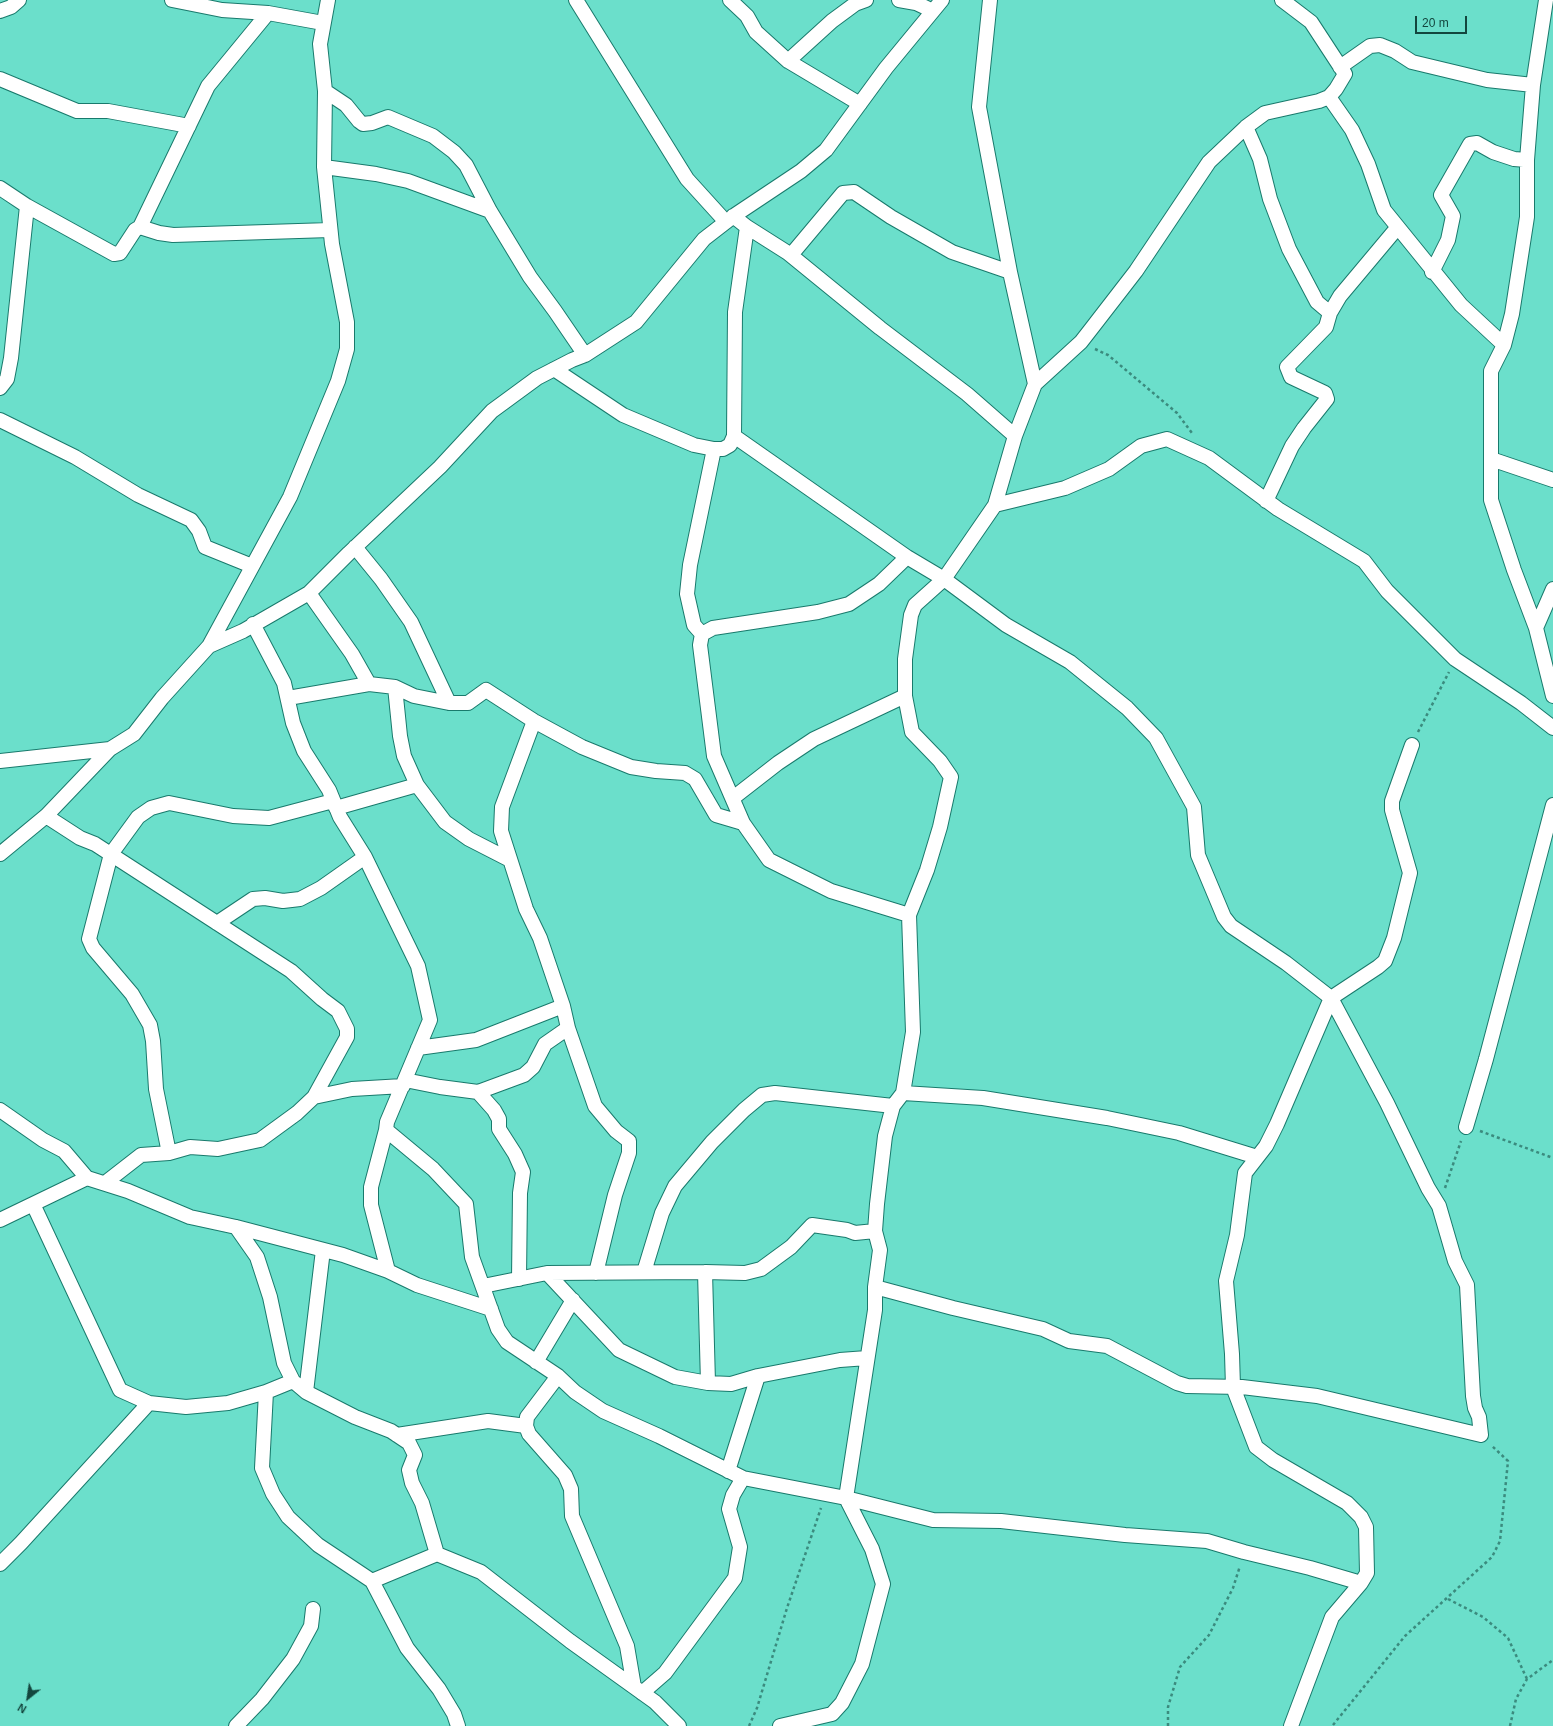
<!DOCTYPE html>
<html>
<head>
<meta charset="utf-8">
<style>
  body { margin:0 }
  #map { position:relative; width:1553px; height:1726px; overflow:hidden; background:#6bdfcb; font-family:Arial,sans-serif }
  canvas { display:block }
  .north { position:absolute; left:8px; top:1678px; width:40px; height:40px; -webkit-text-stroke:3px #6bdfcb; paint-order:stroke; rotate:210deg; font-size:11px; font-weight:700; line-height:16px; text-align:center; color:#13463e }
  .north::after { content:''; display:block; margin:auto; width:14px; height:18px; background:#13463e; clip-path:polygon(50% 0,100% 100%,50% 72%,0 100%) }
  .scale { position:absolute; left:1415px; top:16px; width:52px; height:18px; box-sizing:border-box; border:2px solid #13463e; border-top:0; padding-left:5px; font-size:12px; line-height:14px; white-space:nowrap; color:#13463e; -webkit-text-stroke:3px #6bdfcb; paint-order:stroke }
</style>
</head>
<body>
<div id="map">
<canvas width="1553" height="1726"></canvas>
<div class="north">N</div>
<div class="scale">20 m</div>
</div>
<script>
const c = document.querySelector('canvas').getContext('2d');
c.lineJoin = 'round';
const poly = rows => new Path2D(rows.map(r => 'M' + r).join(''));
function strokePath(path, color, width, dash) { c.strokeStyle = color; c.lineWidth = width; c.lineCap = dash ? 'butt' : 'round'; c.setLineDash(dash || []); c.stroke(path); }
const street = poly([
  [172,0,222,10,268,13,323,23],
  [576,0,687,179,726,222],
  [730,0,747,16,756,32,788,61,860,104],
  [899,0,916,3,933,11],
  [1546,0,1533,85,1527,160,1527,217,1512,314,1504,345,1491,371,1491,500,1514,570,1536,628,1553,696],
  [0,11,11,7,19,0],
  [788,61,832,21,855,4,866,0],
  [1340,67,1370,46,1380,45,1395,51,1412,62,1487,80,1533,85],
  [0,79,77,111,108,111,189,126],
  [325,91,346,105,359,121,363,124,372,123,388,117,433,136,454,152,466,165,490,211,530,277,555,311,585,355],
  [1329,97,1352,130,1368,164,1384,210,1461,305,1504,345],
  [1246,127,1260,159,1270,199,1289,249,1317,302,1330,313],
  [324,167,376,174,408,181,490,211],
  [0,188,27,206,114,254,120,253,135,230,140,227,159,233,173,235,330,230],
  [733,216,747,227,788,253,880,328,967,394,1015,436],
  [140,227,208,86,268,13],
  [791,255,843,193,854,192,891,217,952,252,1010,272],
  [1432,272,1448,240,1453,216,1441,195,1470,144,1477,143,1493,152,1514,159,1527,160],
  [554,369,623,415,694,445,714,449,723,449,730,445,734,436,907,557,944,579,1006,625,1070,662,1127,708,1156,738,1194,807,1198,855,1224,917,1231,926,1286,963,1331,998,1387,1103,1428,1188,1439,1206,1455,1261,1467,1285,1473,1396,1475,1408,1479,1417,1481,1435,1317,1396,1242,1387,1187,1386,1177,1383,1107,1346,1069,1341,1043,1329,953,1308,875,1287],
  [1035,384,1081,342,1095,324,1136,271,1209,162,1246,127,1265,113,1319,101,1329,97,1336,89,1345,74,1311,22,1282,0],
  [0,388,7,379,11,358,27,206],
  [0,420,75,457,138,495,191,520,199,531,205,547,252,566],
  [734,436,735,312,747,227],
  [1491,459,1553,480],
  [1266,501,1292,446,1304,428,1327,399,1325,393,1291,377,1287,367,1326,327,1330,313,1340,296,1397,228],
  [995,505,1065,488,1109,469,1141,446,1167,439,1209,458,1278,509,1364,561,1387,591,1455,659,1521,703,1553,728],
  [355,547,381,579,411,622,449,703],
  [907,557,879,584,849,604,818,612,713,628,702,634,700,645,714,756,743,823,769,860,831,891,909,915],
  [309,593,352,654,369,684],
  [253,624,284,683,293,723,304,751,329,790,340,817,365,857,418,966,430,1020,387,1122,386,1130,433,1169,466,1204,472,1257,498,1329,507,1342,558,1376,575,1392,603,1411,659,1436,743,1478,846,1498,933,1520,1001,1521,1125,1535,1207,1541,1244,1552,1310,1568,1361,1583],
  [1536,628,1553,589],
  [702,634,694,625,687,594,690,565,714,449],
  [209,646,290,497,338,381,347,349,347,322,332,244,324,167,325,91,320,44,328,0],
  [395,687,400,736,404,756,417,785,445,822,469,839,510,860],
  [288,698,369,684,395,687,414,696,449,703,468,703,486,690,534,721,582,747,631,767,656,771,685,773,695,779,716,815,743,823],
  [534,721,502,807,501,831,526,909,540,938,563,1006,568,1028,595,1106,616,1131,629,1141,629,1153,615,1195,596,1273],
  [0,761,110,749],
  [733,798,778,763,814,739,905,696],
  [336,808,417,785],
  [46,816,80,838,95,844,291,971,322,999,338,1011,347,1029,347,1037,314,1097],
  [0,854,46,816,110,749,134,734,162,698,209,646,243,631,309,593,349,553,440,467,492,411,537,378,572,360,585,355,636,322,704,239,735,215,801,171,826,150,886,68,942,0],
  [217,923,253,899,265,898,283,901,300,899,321,888,365,857],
  [418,1048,476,1040,563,1006],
  [405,1080,440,1087,478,1092,524,1075,533,1067,545,1044,568,1028],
  [478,1092,494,1110,499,1119,499,1129,515,1154,523,1172,520,1193,519,1279],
  [903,1093,983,1098,1107,1118,1179,1133,1257,1157],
  [0,1110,43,1140,64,1151,87,1178,128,1191,190,1217,236,1227,343,1255,388,1271,417,1285,491,1309],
  [1466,1127,1486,1059,1553,805],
  [386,1130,371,1187,371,1205,388,1271],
  [169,1153,156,1089,153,1041,150,1025,132,994,93,948,89,939,111,854,138,817,151,808,169,803,233,816,269,818,333,801],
  [105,1183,141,1155,169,1153,190,1147,218,1149,260,1140,297,1113,314,1097,352,1089,403,1086],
  [33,1204,120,1390,149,1403,186,1407,228,1403,266,1392,293,1381],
  [0,1220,87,1178],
  [236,1227,257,1257,270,1297,284,1363,293,1381,306,1392,355,1417,391,1431,409,1443,415,1455,409,1470,412,1483,422,1503,437,1554],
  [644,1272,662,1213,675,1186,712,1142,744,1110,762,1095,775,1093,893,1106],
  [705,1272,708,1383],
  [547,1273,619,1350,675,1377,708,1383,731,1384,758,1376,840,1360,867,1358],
  [483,1286,547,1273,705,1272,745,1273,761,1269,791,1247,812,1225,847,1230,855,1233,875,1231],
  [536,1362,573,1300],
  [558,1376,527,1417,526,1426,529,1434,565,1475,571,1489,572,1516,627,1646,634,1687],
  [266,1392,262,1468,273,1494,288,1517,318,1545,372,1581],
  [306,1392,323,1250],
  [397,1435,488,1421,526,1426],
  [728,1471,758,1376],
  [0,1564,21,1543,149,1403],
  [642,1693,665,1673,735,1578,740,1547,729,1509,733,1495,743,1478],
  [236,1726,262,1699,293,1659,311,1626,313,1609],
  [458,1726,454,1714,439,1689,407,1648,372,1581,437,1554,481,1572,570,1641,655,1702,679,1726],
  [780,1726,832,1714,842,1703,862,1664,883,1584,872,1549,846,1498,875,1310,875,1287,880,1250,875,1231,877,1204,885,1136,893,1106,903,1093,913,1032,909,915,927,870,940,827,951,777,940,761,912,732,905,696,905,659,911,615,915,605,944,579,995,505,1015,436,1035,384,1010,272,979,107,990,0],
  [1291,1726,1332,1617,1361,1583,1367,1573,1366,1527,1361,1517,1347,1503,1273,1460,1256,1447,1233,1387,1232,1354,1226,1281,1237,1235,1245,1173,1266,1146,1277,1124,1331,998,1378,967,1385,961,1394,938,1410,873,1392,810,1392,801,1412,745]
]);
strokePath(street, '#197a6c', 16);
strokePath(poly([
  [1095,349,1108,355,1177,413,1192,433],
  [1418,732,1449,672],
  [1480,1131,1553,1158],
  [1445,1188,1461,1141],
  [1448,1599,1483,1617,1508,1638,1527,1679],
  [1333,1725,1405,1636,1492,1557,1500,1541,1508,1461,1491,1445],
  [749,1726,757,1708,787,1608,821,1508],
  [1168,1726,1168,1707,1180,1667,1209,1635,1233,1588,1240,1566],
  [1510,1726,1516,1699,1527,1679,1553,1660]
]), '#3b8b7e', 2.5, [3, 3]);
strokePath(street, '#fff', 14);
</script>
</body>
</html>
